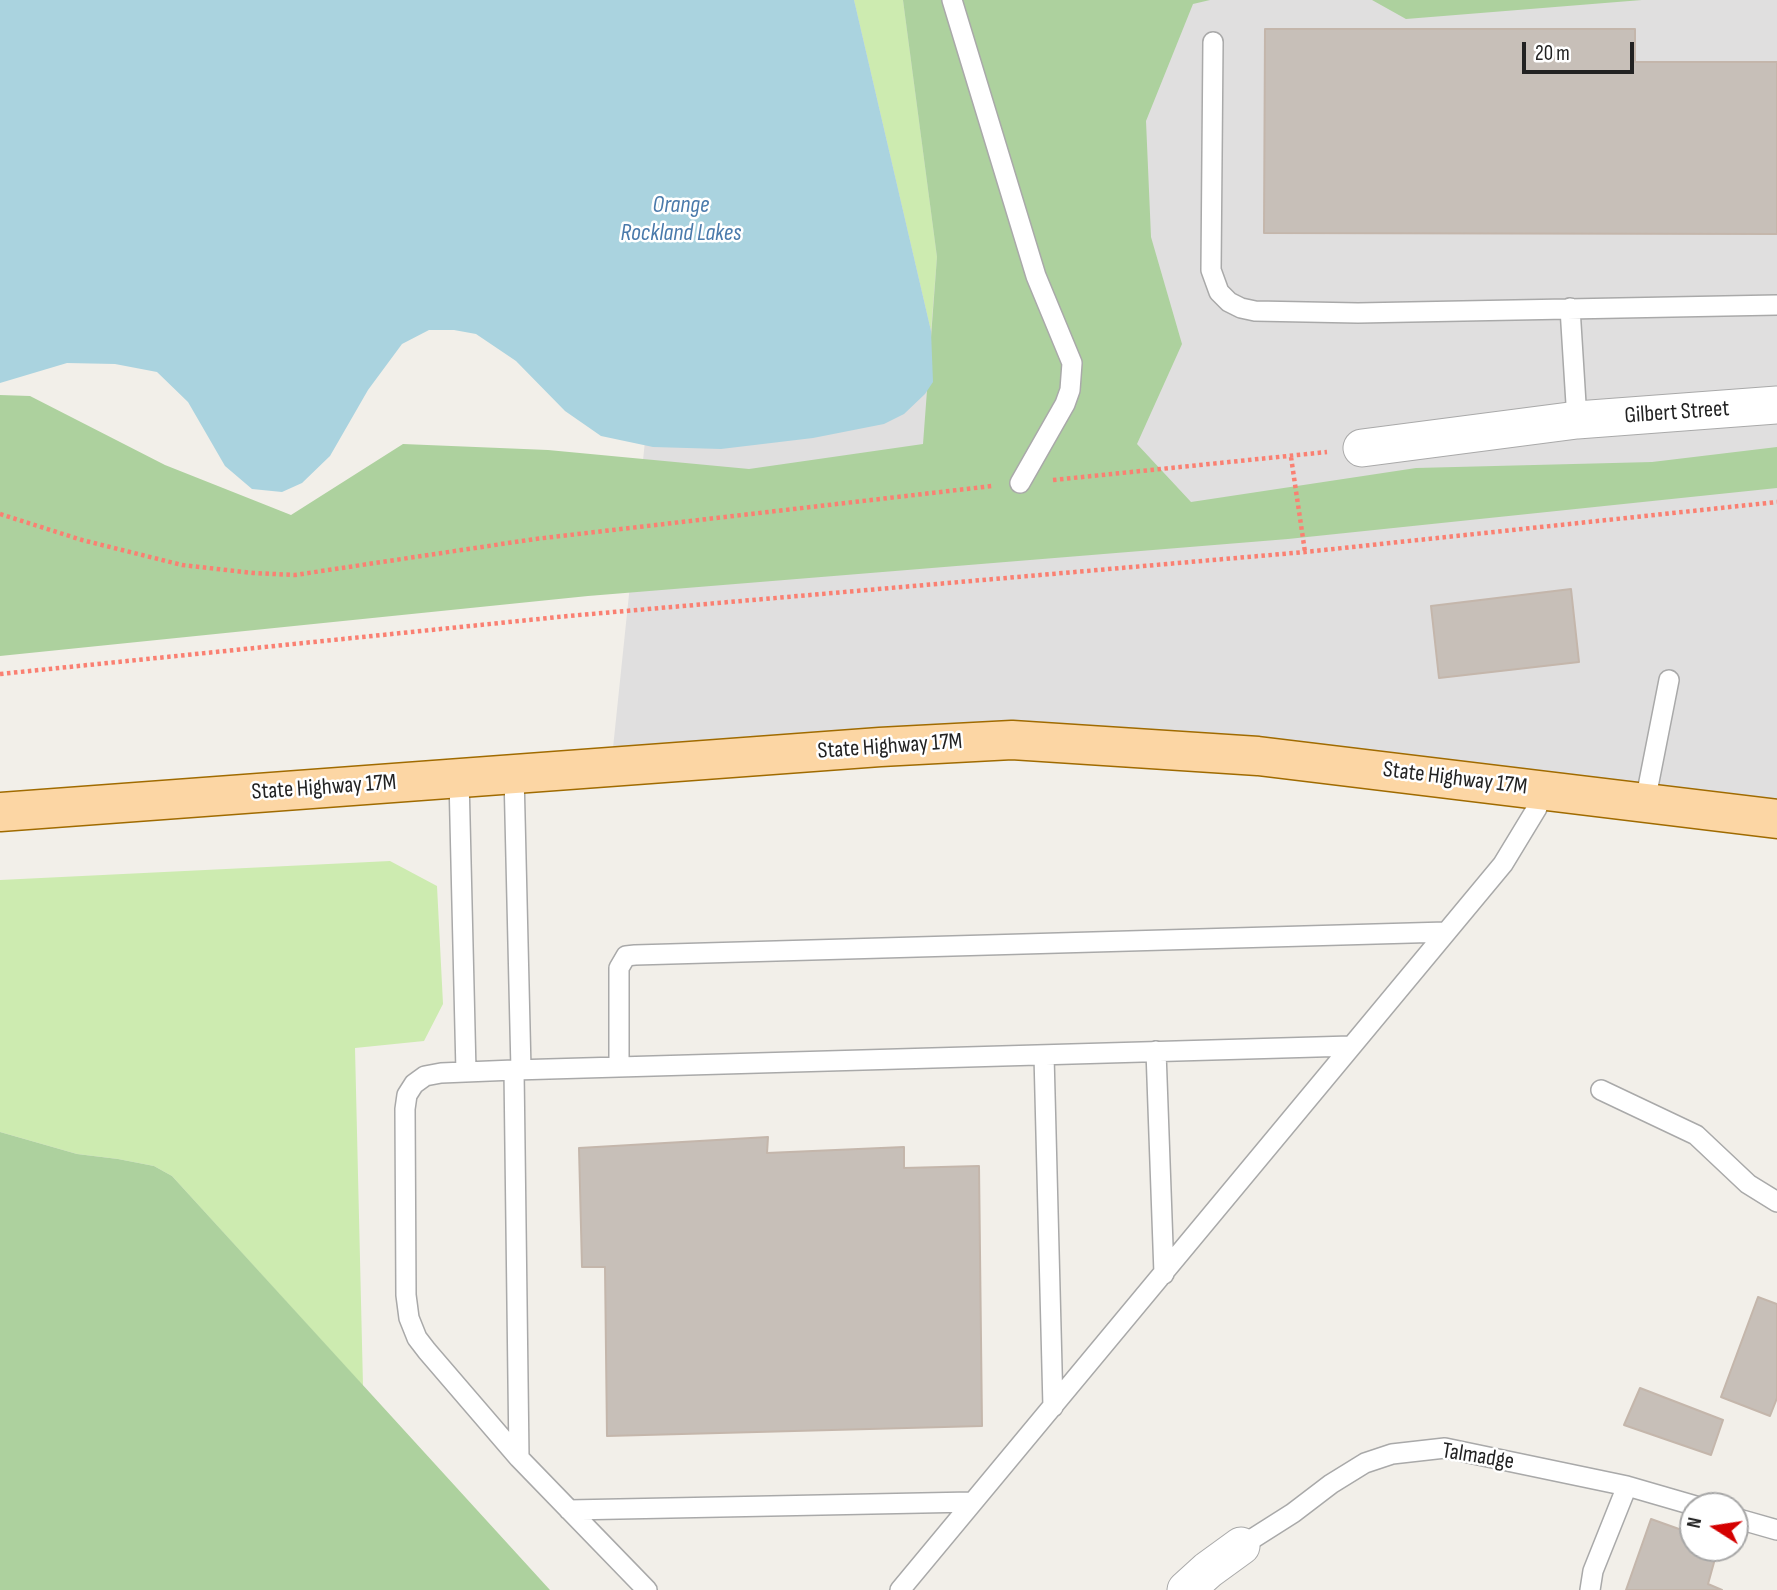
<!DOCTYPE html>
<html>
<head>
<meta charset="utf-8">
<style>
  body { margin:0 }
  #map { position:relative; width:1777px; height:1590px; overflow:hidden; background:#f2efe9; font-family:"Sofia Sans Condensed",sans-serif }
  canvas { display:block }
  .north { position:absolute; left:1679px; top:1492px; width:70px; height:70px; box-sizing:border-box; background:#fff; border:2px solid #a7a7a7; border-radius:50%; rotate:282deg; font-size:19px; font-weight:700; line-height:28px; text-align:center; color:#222 }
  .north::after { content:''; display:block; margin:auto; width:24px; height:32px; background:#d40000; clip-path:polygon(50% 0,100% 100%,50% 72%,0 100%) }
  .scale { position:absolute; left:1522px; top:42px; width:112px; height:32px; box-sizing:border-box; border:4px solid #222; border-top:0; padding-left:9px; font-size:21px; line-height:24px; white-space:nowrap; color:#222; -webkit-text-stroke:5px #fff; paint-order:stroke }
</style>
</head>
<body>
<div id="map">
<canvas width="1777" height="1590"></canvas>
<div class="north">N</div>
<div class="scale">20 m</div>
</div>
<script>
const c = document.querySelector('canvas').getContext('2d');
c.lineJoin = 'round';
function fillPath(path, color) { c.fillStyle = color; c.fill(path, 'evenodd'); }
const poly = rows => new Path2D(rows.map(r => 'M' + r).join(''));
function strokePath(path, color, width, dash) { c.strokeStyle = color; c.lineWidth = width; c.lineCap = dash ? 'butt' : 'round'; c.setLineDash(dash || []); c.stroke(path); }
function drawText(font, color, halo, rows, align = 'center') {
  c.font = font + ' "Sofia Sans Condensed",sans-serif'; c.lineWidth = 5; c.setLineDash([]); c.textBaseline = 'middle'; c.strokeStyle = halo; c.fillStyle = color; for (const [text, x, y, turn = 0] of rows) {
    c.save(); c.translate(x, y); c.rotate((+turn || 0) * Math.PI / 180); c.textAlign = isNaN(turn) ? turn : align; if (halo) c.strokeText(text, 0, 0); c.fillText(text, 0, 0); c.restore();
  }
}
fillPath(poly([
  [691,0,1777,0,1777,818,1148,747,611,767]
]), '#e0dfdf');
fillPath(poly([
  [854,0,903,0,937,257,931,331],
  [390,861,437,886,443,1004,424,1041,355,1048,363,1386,172,1176,154,1166,118,1159,77,1154,0,1132,0,880]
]), '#cdebb0');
fillPath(poly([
  [903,0,1210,0,1193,4,1146,121,1151,237,1182,344,1137,444,1191,502,1416,468,1652,462,1777,447,1777,488,1288,539,588,596,0,656,0,395,30,396,165,465,291,515,403,444,548,450,749,469,923,444,937,257],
  [1372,0,1642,0,1406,19],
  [0,1132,77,1154,118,1159,154,1166,172,1176,550,1590,0,1590]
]), '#add19e');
fillPath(poly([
  [0,0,854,0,931,331,933,382,925,394,904,414,884,424,813,438,721,449,653,447,601,436,565,411,516,361,476,334,454,330,429,330,402,344,368,390,330,456,302,483,282,492,252,489,225,466,188,402,157,372,115,364,67,363,0,383]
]), '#aad3df');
const building = poly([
  [1265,29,1635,29,1635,62,1777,62,1777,234,1264,233,1265,29],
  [1571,589,1579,662,1439,678,1431,606,1571,589],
  [768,1137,767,1153,904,1147,904,1168,979,1166,982,1426,607,1436,605,1267,582,1267,579,1148,768,1137],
  [1758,1297,1777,1304,1777,1398,1770,1416,1721,1397,1758,1297],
  [1640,1388,1723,1420,1711,1455,1624,1425,1640,1388],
  [1651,1519,1693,1534,1693,1548,1718,1548,1708,1584,1722,1590,1626,1590,1651,1519]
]);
fillPath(building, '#c7bfb8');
strokePath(building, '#c4b6ab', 2);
const lane = poly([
  [952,0,1036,276,1072,363,1070,390,1065,404,1020,483],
  [1213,42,1211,270,1219,292,1229,302,1241,308,1255,311,1358,313,1777,305],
  [1570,308,1577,420],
  [514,774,521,1070],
  [459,778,466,1072],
  [1645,802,1669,680],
  [1156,1051,1164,1274],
  [1044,1055,1053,1407],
  [619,1067,619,968,626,956,635,955,1446,932],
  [514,1070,519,1458,647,1590],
  [1601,1090,1696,1135,1748,1184,1777,1202],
  [519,1458,427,1351,417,1338,409,1318,406,1295,405,1109,407,1095,414,1084,425,1076,441,1073,514,1070,1351,1046],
  [569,1510,972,1502],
  [1735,1518,1777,1530],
  [1241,1546,1293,1513,1331,1484,1365,1463,1392,1454,1445,1448,1627,1486,1696,1506],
  [900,1590,1503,864,1537,808,1543,789],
  [1590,1590,1593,1571,1627,1486]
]);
const street = poly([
  [1362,448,1577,420,1777,405],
  [1186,1590,1208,1570,1241,1546]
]);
const primary = poly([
  [0,812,880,747,1012,740,1258,756,1777,819]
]);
strokePath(lane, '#a9a9a9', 22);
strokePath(street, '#a9a9a9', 39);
strokePath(primary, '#a06b00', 41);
strokePath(poly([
  [1291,457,1305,552],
  [1053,480,1327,452],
  [0,514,82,540,182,565,253,573,295,575,535,539,992,486],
  [0,674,568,616,1305,552,1777,502]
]), '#fa8072', 4.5, [3.5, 3.5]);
strokePath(lane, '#fff', 19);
strokePath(street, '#fff', 37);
strokePath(primary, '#fcd6a4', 38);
drawText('23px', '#222', '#fff', [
  ["Gilbert Street",1677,413,-4],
  ["State Highway 17M",890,747,-4],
  ["State Highway 17M",1455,779,7],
  ["State Highway 17M",324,788,-4],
  ["Talmadge",1478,1457,9]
]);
drawText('italic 24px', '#4a7aab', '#fff', [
  ["Orange",681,206],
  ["Rockland Lakes",681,234]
]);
</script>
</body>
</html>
